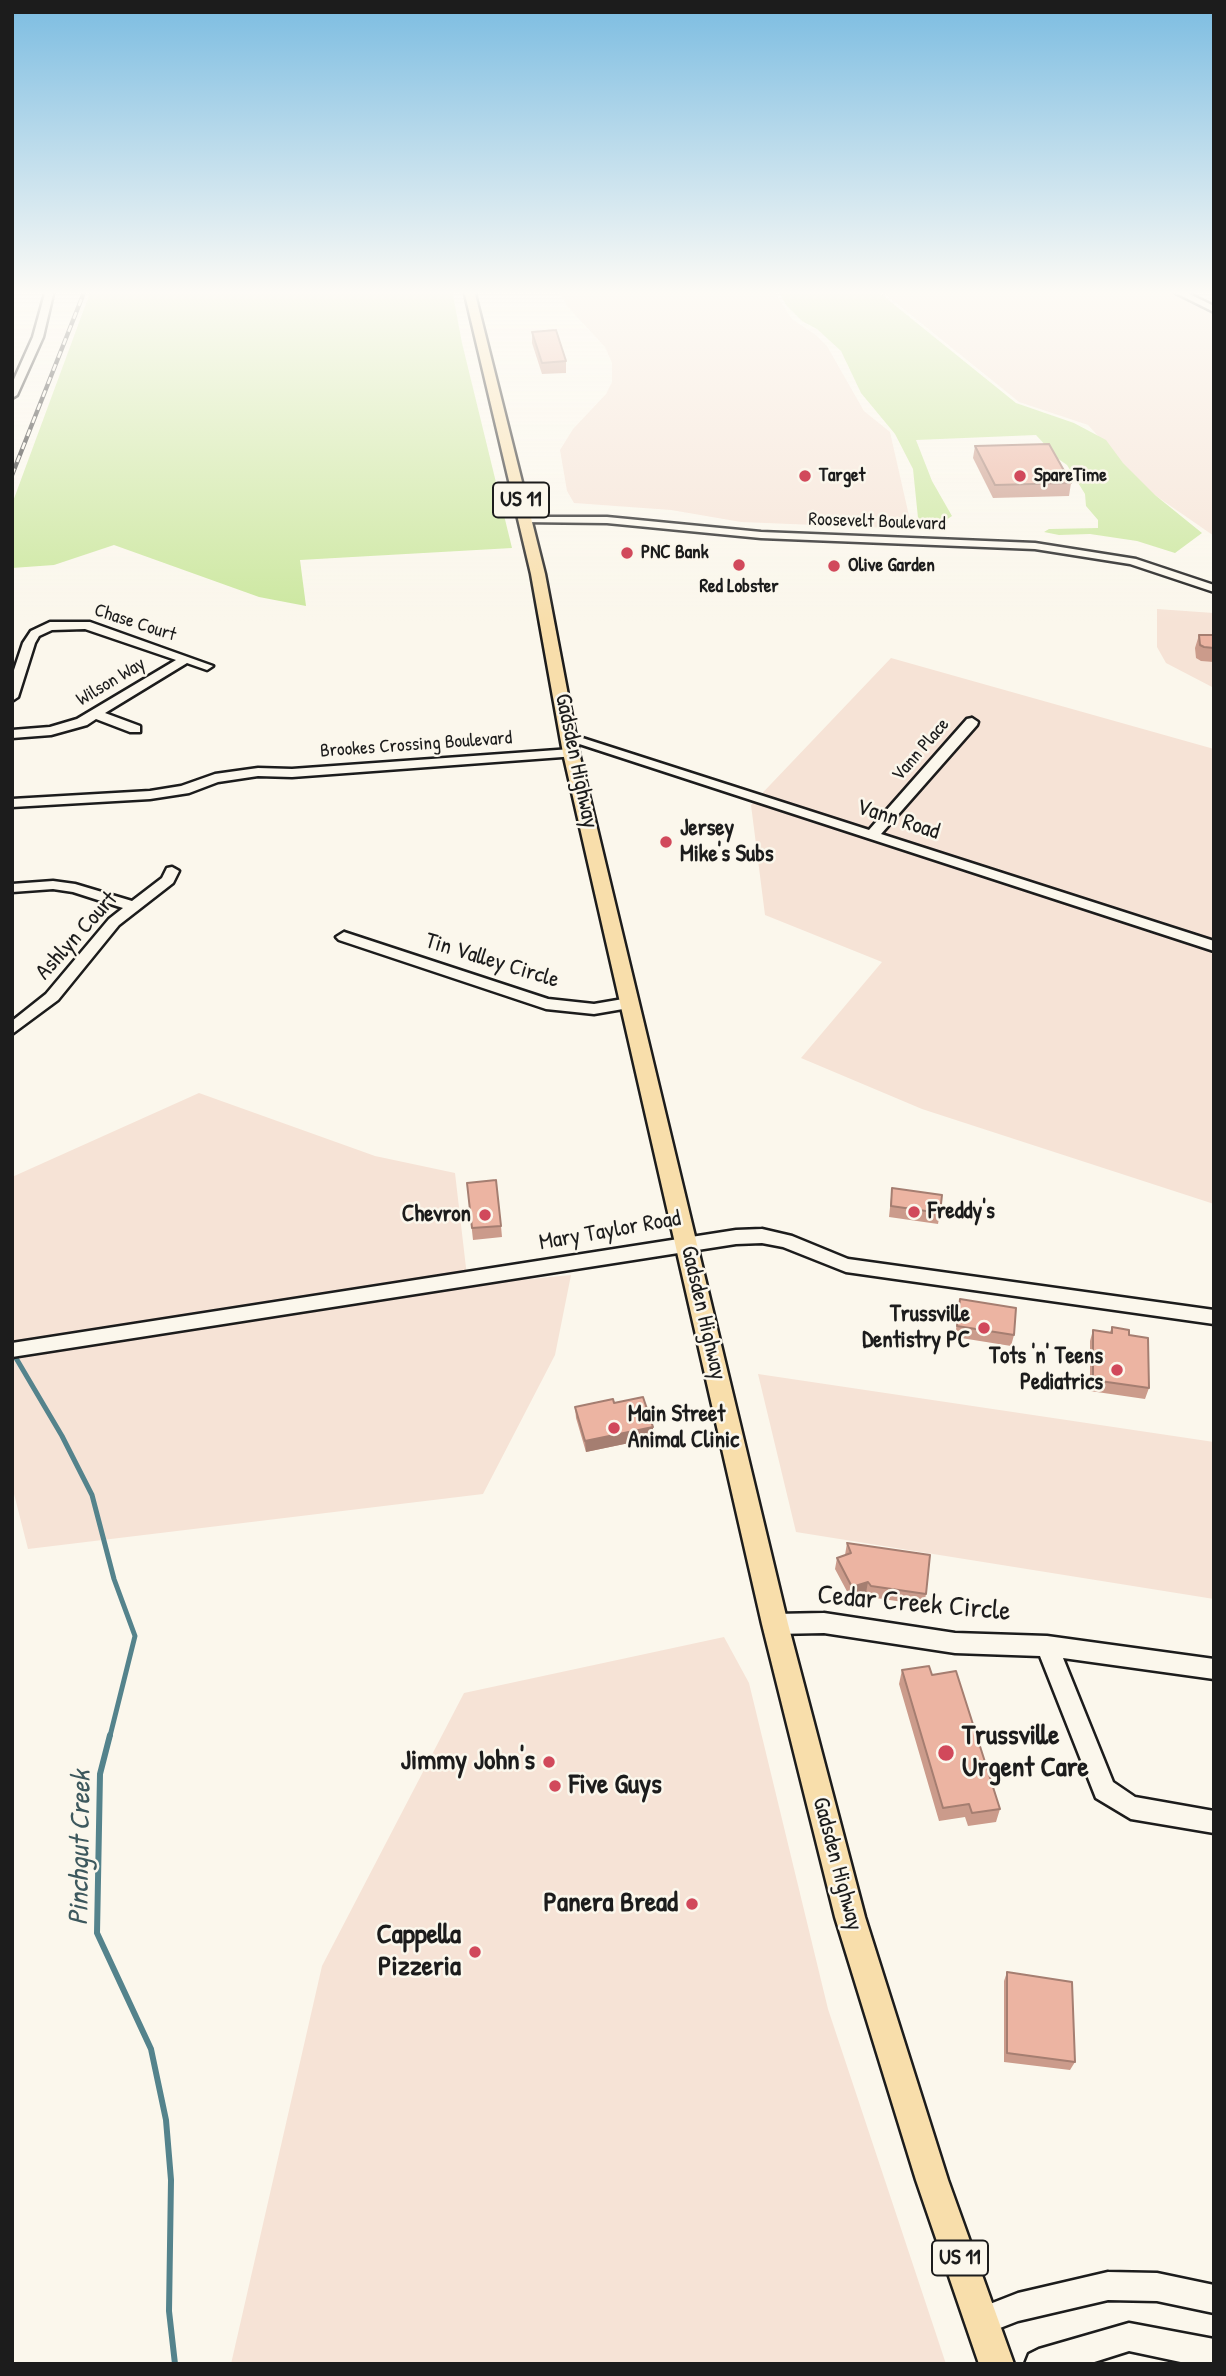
<!DOCTYPE html>
<html>
<head>
<meta charset="utf-8">
<style>
  body { margin:0 }
  #map { position:relative; width:1226px; height:2376px; overflow:hidden; background:#fbf7ec; font-family:"Patrick Hand",sans-serif }
  canvas { display:block }
  .frame { position:absolute; inset:0; border:14px solid #1c1c1c; pointer-events:none }
</style>
</head>
<body>
<div id="map">
<canvas width="1226" height="2376"></canvas>
<div class="frame"></div>
</div>
<script>
const c = document.querySelector('canvas').getContext('2d');
c.lineJoin = 'round';
function fillPath(path, color) { c.fillStyle = color; c.fill(path, 'evenodd'); }
const poly = rows => new Path2D(rows.map(r => 'M' + r).join(''));
function strokePath(path, color, width, dash) { c.strokeStyle = color; c.lineWidth = width; c.lineCap = dash ? 'butt' : 'round'; c.setLineDash(dash || []); c.stroke(path); }
function drawText(font, color, halo, rows, align = 'center') {
  c.font = font + ' "Patrick Hand",sans-serif'; c.lineWidth = 5; c.setLineDash([]); c.textBaseline = 'middle'; c.strokeStyle = halo; c.fillStyle = color; for (const [text, x, y, turn = 0] of rows) {
    c.save(); c.translate(x, y); c.rotate((+turn || 0) * Math.PI / 180); c.textAlign = isNaN(turn) ? turn : align; if (halo) c.strokeText(text, 0, 0); c.fillText(text, 0, 0); c.restore();
  }
}
fillPath(poly([
  [557,290,773,290,792,319,816,335,827,346,864,411,890,432,912,529,741,522,671,510,574,503,567,491,560,450,573,429,606,394,612,382,612,363,605,347,568,307],
  [880,290,1165,290,1214,315,1214,536,1146,489,1088,425,1019,402],
  [1157,609,1214,613,1214,688,1166,663,1157,647],
  [891,658,1214,749,1214,1204,922,1109,801,1058,882,962,765,915,751,805],
  [199,1093,375,1156,455,1173,468,1285,571,1275,555,1355,483,1494,28,1549,12,1486,12,1177],
  [758,1374,1214,1442,1214,1599,796,1532],
  [724,1637,749,1683,828,2009,946,2364,231,2364,322,1966,464,1693]
]), '#f6e3d6');
fillPath(poly([
  [91,290,452,290,462,343,512,548,300,560,306,606,259,597,114,545,54,565,12,568,12,504],
  [782,290,876,290,1016,403,1074,423,1106,440,1123,463,1155,495,1202,533,1175,553,1137,541,1090,534,1059,535,1044,532,1049,529,1098,528,1098,520,1086,506,1085,494,1067,465,1057,458,1036,435,916,440,932,481,952,516,934,528,922,526,918,518,913,469,895,434,861,393,841,351,817,329,802,321,786,305,780,294]
]), '#cbe79e');
strokePath(poly([
  [13,1353,62,1436,92,1495,114,1579,135,1636,110,1736]
]), '#54838c', 5);
strokePath(poly([
  [110,1735,100,1774,97,1933,151,2049,166,2120,171,2180,169,2311,175,2364]
]), '#54838c', 6);
const minor = poly([
  [46,290,54,290,43,337,17,395,12,398,12,384,33,337,46,290],
  [1170,290,1181,290,1214,306,1214,312,1170,290],
  [525,517,607,517,761,532,1035,543,1136,559,1214,585,1214,592,1130,564,1035,549,761,538,607,523,521,522,520,520,525,517],
  [50,622,90,622,213,666,207,670,187,663,105,713,140,726,140,732,130,732,96,719,87,725,51,735,12,738,12,730,50,727,77,719,176,660,85,629,52,630,39,636,35,643,18,697,12,701,12,676,23,643,31,631,50,622],
  [972,718,978,722,977,725,881,834,1214,941,1214,951,561,738,568,734,573,735,869,830,967,719,972,718],
  [571,749,578,753,576,756,292,777,258,776,218,782,189,793,150,799,12,807,12,799,150,791,181,786,215,774,258,768,292,769,571,749],
  [172,867,179,871,173,883,119,925,58,1000,12,1034,12,1021,46,994,109,919,123,908,73,892,53,889,12,892,12,884,53,881,75,884,132,901,162,878,167,868,172,867],
  [344,932,548,999,594,1004,629,998,637,1003,629,1008,594,1014,546,1009,339,940,336,937,344,932],
  [762,1229,792,1236,848,1259,1214,1310,1214,1324,846,1272,783,1247,762,1243,736,1244,12,1357,12,1343,736,1230,762,1229],
  [824,1613,955,1633,1047,1636,1214,1659,1214,1679,1063,1658,1113,1782,1135,1797,1214,1811,1214,1833,1131,1819,1096,1798,1040,1656,955,1653,824,1633,775,1634,767,1631,764,1624,767,1617,775,1614,824,1613],
  [1108,2272,1157,2273,1214,2285,1214,2313,1157,2301,1108,2300,1018,2321,982,2335,972,2331,968,2321,972,2311,1018,2293,1108,2272],
  [1129,2323,1214,2339,1214,2364,1190,2364,1129,2351,1088,2364,1025,2364,1029,2354,1039,2349,1129,2323]
]);
const major = poly([
  [464,290,474,290,545,574,579,753,788,1624,865,1917,948,2180,1014,2364,979,2364,916,2180,835,1917,762,1624,563,753,531,574,464,290]
]);
strokePath(minor, '#1c1c1c', 5);
strokePath(major, '#1c1c1c', 5);
fillPath(minor, '#fbf7ec');
fillPath(major, '#f8deab');
const rail = poly([
  [12,475,85,290]
]);
strokePath(rail, '#1c1c1c', 4.5);
strokePath(rail, '#fbf7ec', 2.5, [7]);
fillPath(poly([
  [532,332,566,361,566,373,542,374,532,343],
  [975,446,1071,483,1069,496,993,498,973,458],
  [1199,635,1214,635,1214,662,1201,661,1196,658,1195,648],
  [467,1183,501,1226,502,1237,473,1240],
  [892,1188,940,1213,938,1224,889,1217],
  [960,1299,1014,1335,1011,1346,955,1337],
  [1112,1327,1129,1335,1149,1388,1145,1399,1090,1391,1090,1341,1093,1330,1110,1332],
  [614,1403,653,1427,653,1438,586,1452,576,1418,575,1407],
  [847,1543,926,1594,924,1605,869,1597,866,1593,850,1597,835,1569,837,1558,845,1555],
  [902,1670,932,1675,1000,1809,996,1822,968,1826,965,1817,939,1821,899,1684],
  [1007,1972,1075,2062,1070,2070,1004,2062,1004,1981]
]), '#cb9b8b');
fillPath(poly([
  [653,1427,653,1438,586,1452,585,1441],
  [868,1582,866,1593,850,1597,852,1587]
]), '#a57e71');
const building = poly([
  [556,330,566,361,542,363,532,332,556,330],
  [1049,444,1071,483,995,485,975,446,1049,444],
  [1199,635,1214,635,1214,648,1204,647,1200,645,1199,635],
  [496,1180,501,1226,472,1228,467,1183,496,1180],
  [892,1188,942,1195,940,1213,891,1206,892,1188],
  [960,1299,1016,1308,1014,1335,957,1326,960,1299],
  [1112,1327,1129,1330,1129,1335,1148,1338,1149,1388,1093,1380,1093,1330,1112,1333,1112,1327],
  [643,1397,653,1427,585,1441,575,1407,613,1399,614,1403,643,1397],
  [847,1543,930,1555,926,1594,871,1586,868,1582,852,1587,837,1558,851,1553,847,1543],
  [929,1666,932,1675,956,1671,1000,1809,972,1813,969,1804,943,1808,902,1670,929,1666],
  [1007,1972,1072,1982,1075,2062,1007,2053,1007,1972]
]);
fillPath(building, '#ecb4a2');
strokePath(building, '#a57e71', 2);
const sky = c.createLinearGradient(0, 0, 0, 623);
sky.addColorStop(0, '#7bbce1');
sky.addColorStop(0.47, '#fdfbf6');
sky.addColorStop(1, '#fdfbf600');
c.fillStyle = sky;
c.fillRect(0, 0, 1226, 623);
for (const [x, y, r, color] of [
  [805,476,7,"#d1495b"],
  [1020,476,7,"#d1495b"],
  [627,553,7,"#d1495b"],
  [739,565,7,"#d1495b"],
  [834,566,7,"#d1495b"],
  [666,842,7,"#d1495b"],
  [914,1212,7,"#d1495b"],
  [485,1215,7,"#d1495b"],
  [984,1328,7,"#d1495b"],
  [1117,1370,7,"#d1495b"],
  [614,1428,7,"#d1495b"],
  [946,1753,9,"#d1495b"],
  [549,1762,7,"#d1495b"],
  [555,1786,7,"#d1495b"],
  [692,1904,7,"#d1495b"],
  [475,1952,7,"#d1495b"]
]) { const dot = new Path2D(); dot.arc(x, y, r, 0, 2 * Math.PI); c.fillStyle = color; c.fill(dot); strokePath(dot, '#fbf7ec', 2.5); }
drawText('bold 19px', '#1c1c1c', '#fbf7ec', [
  ["Target",819,476],
  ["SpareTime",1034,476],
  ["PNC Bank",641,553],
  ["Olive Garden",848,566],
  ["Red Lobster",739,587,"center"]
], 'left');
drawText('19px', '#1c1c1c', '#fbf7ec', [
  ["Roosevelt Boulevard",877,522,2],
  ["Chase Court",135,623,18],
  ["Wilson Way",111,682,-31],
  ["Brookes Crossing Boulevard",416,745,-4],
  ["Vann Place",921,750,-49]
]);
for (const [x, y, w] of [
  [521,500,56],
  [960,2258,56]
]) { const box = new Path2D(); box.roundRect(x - w / 2, y - 17.5, w, 35, 5); c.fillStyle = '#fbf7ec'; c.fill(box); strokePath(box, '#1c1c1c', 2); }
drawText('bold 21px', '#1c1c1c', null, [
  ["US 11",521,500],
  ["US 11",960,2258]
]);
drawText('23px', '#1c1c1c', '#fbf7ec', [
  ["Gadsden Highway",576,761,78],
  ["Vann Road",898,820,18],
  ["Ashlyn Court",77,936,-48],
  ["Tin Valley Circle",492,961,17],
  ["Mary Taylor Road",610,1231,-10],
  ["Gadsden Highway",703,1313,77],
  ["Gadsden Highway",837,1864,75]
]);
drawText('bold 23px', '#1c1c1c', '#fbf7ec', [
  ["Jersey",680,829],
  ["Mike's Subs",680,855],
  ["Freddy's",928,1212],
  ["Chevron",471,1215,"right"],
  ["Trussville",970,1315,"right"],
  ["Dentistry PC",970,1341,"right"],
  ["Tots 'n' Teens",1103,1357,"right"],
  ["Pediatrics",1103,1383,"right"],
  ["Main Street",628,1415],
  ["Animal Clinic",628,1441]
], 'left');
drawText('28px', '#1c1c1c', '#fbf7ec', [
  ["Cedar Creek Circle",914,1604,5]
]);
drawText('bold 28px', '#1c1c1c', '#fbf7ec', [
  ["Trussville",962,1737,"left"],
  ["Urgent Care",962,1769,"left"],
  ["Jimmy John's",535,1762],
  ["Five Guys",569,1786,"left"],
  ["Panera Bread",678,1904],
  ["Cappella",461,1936],
  ["Pizzeria",461,1968]
], 'right');
drawText('italic 28px', '#3d585d', '#fbf7ec', [
  ["Pinchgut Creek",81,1848,-89]
]);
</script>
</body>
</html>
